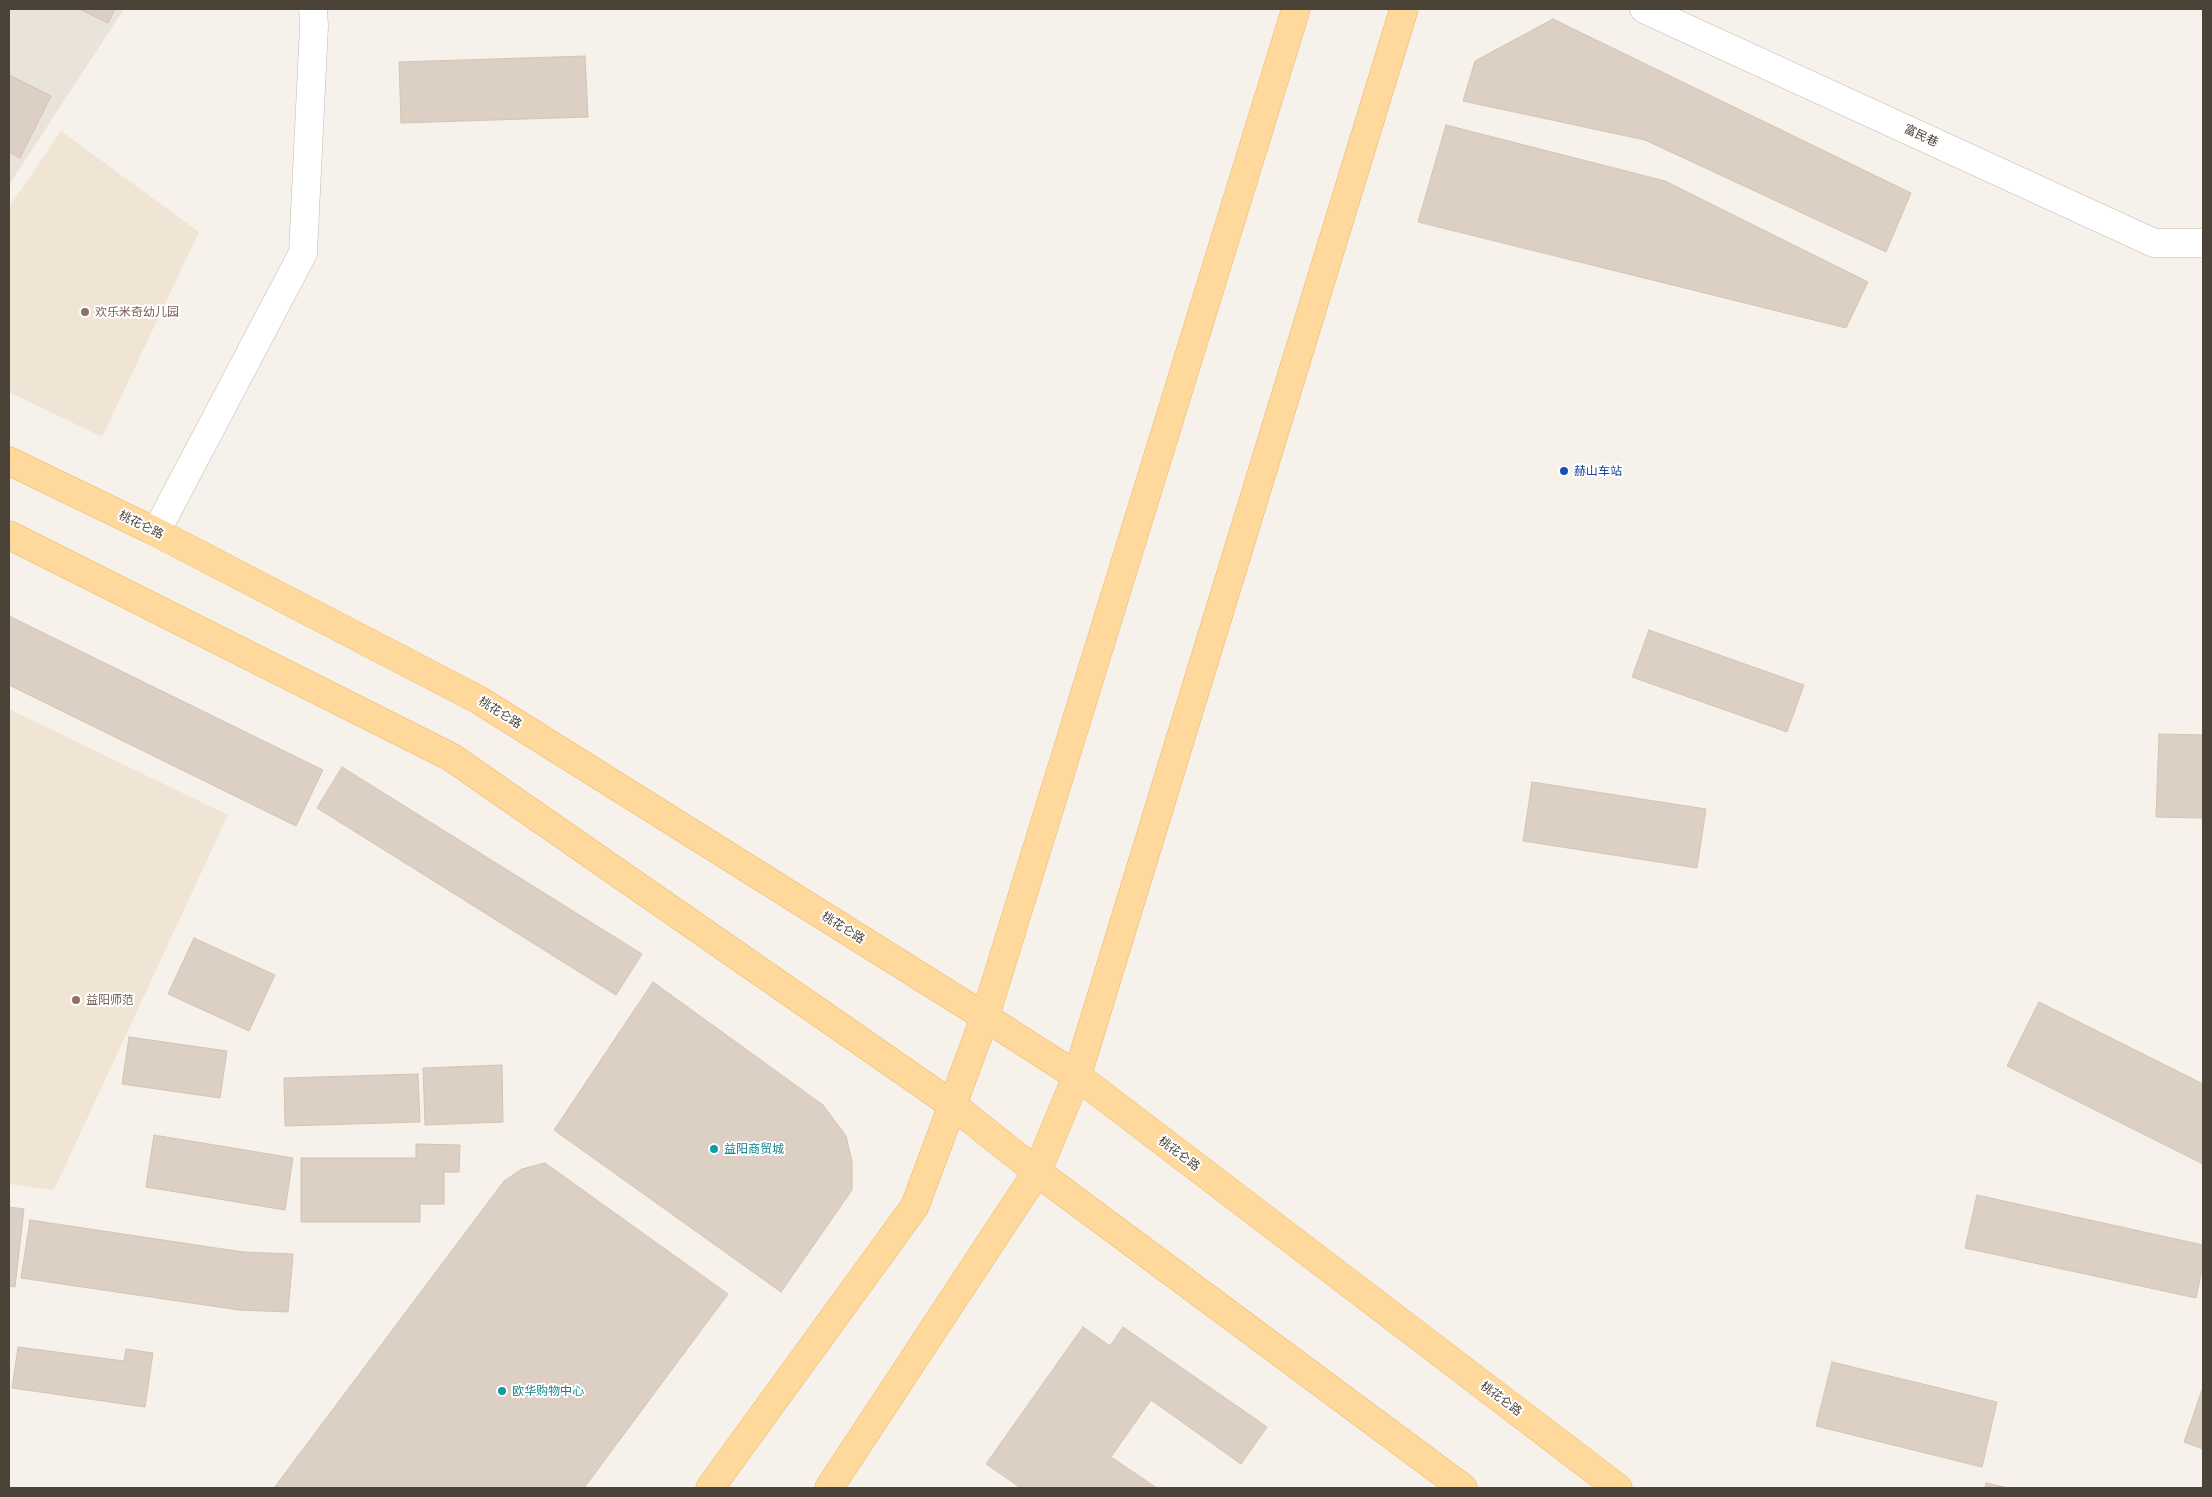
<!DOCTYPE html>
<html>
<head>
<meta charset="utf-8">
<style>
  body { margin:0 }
  #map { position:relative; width:2212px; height:1497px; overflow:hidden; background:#f6f2eb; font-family:Montserrat,sans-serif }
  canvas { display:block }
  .frame { position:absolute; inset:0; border:10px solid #4b4238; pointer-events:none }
</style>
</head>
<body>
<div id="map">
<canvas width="2212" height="1497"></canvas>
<div class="frame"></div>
</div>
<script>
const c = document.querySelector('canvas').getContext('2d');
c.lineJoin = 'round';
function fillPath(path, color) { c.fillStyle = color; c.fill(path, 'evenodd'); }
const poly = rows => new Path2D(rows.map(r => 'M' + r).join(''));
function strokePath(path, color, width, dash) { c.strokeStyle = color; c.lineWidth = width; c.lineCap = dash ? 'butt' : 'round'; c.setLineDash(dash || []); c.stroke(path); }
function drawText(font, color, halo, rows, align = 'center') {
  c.font = font + ' Montserrat,"Noto Sans SC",sans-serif'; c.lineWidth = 4; c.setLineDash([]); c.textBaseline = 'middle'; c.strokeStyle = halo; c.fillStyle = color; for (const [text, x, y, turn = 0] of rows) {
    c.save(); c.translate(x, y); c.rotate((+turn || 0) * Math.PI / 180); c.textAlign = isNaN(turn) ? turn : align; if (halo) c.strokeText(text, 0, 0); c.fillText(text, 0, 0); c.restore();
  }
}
fillPath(poly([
  [9,9,124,9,9,185]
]), '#eae3d9');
fillPath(poly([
  [61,131,199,232,102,437,9,392,9,207],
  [9,709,228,815,54,1190,9,1184]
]), '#f0e5d5');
const building = poly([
  [79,9,115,9,108,23,79,9],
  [1553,19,1911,193,1886,252,1645,140,1463,101,1475,61,1553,19],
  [585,56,588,117,401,123,399,62,585,56],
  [9,75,51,96,20,158,9,152,9,75],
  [1446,125,1665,181,1868,282,1846,328,1418,222,1446,125],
  [9,616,323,770,296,826,9,685,9,616],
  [1649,630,1804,685,1787,732,1632,677,1649,630],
  [2159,734,2203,735,2203,818,2156,817,2159,734],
  [342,767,642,954,616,995,317,808,342,767],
  [1532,782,1706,809,1697,868,1523,841,1532,782],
  [194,938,275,975,249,1031,168,994,194,938],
  [653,982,823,1105,846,1136,852,1161,852,1190,781,1292,554,1130,653,982],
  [2039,1002,2203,1084,2203,1164,2007,1066,2039,1002],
  [129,1037,227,1051,220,1098,122,1084,129,1037],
  [502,1065,503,1122,425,1125,423,1068,502,1065],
  [418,1074,420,1122,285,1126,284,1078,418,1074],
  [154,1135,293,1158,285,1210,146,1187,154,1135],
  [416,1144,460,1145,459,1172,444,1172,444,1204,420,1204,420,1222,301,1222,301,1158,416,1158,416,1144],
  [545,1163,728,1294,584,1488,274,1488,504,1181,522,1169,545,1163],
  [1977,1195,2203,1245,2203,1265,2196,1298,1965,1248,1977,1195],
  [9,1207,24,1209,15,1287,9,1286,9,1207],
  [30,1220,243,1252,293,1254,288,1312,239,1310,21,1278,30,1220],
  [1083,1327,1110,1346,1123,1327,1267,1427,1241,1464,1151,1400,1111,1457,1157,1488,1021,1488,986,1464,1083,1327],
  [18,1347,124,1361,126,1349,153,1353,145,1407,12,1388,18,1347],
  [1832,1362,1997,1402,1982,1467,1816,1426,1832,1362],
  [2203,1387,2203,1449,2184,1442,2203,1387],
  [1986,1483,2009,1488,1985,1488,1986,1483]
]);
fillPath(building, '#dccfc3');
strokePath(building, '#d4c4b2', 1);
const minor = poly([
  [1644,9,2154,243,2203,243],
  [156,532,303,253,314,26,313,9]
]);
const major = poly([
  [9,461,156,532,479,700,985,1017,1077,1076,1618,1488],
  [9,535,451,757,954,1106,1037,1172,1463,1488],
  [710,1488,915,1206,985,1017,1296,9],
  [829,1488,1037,1172,1077,1076,1404,9]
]);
strokePath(minor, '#c3b9ad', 29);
strokePath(major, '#ebb665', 29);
strokePath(minor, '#fff', 28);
strokePath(major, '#ffd99b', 28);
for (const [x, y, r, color] of [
  [85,312,5,"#8d6e63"],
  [1564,471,5,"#1a4fb4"],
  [76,1000,5,"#8d6e63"],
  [714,1149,5,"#0f9aa8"],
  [502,1391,5,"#0f9aa8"]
]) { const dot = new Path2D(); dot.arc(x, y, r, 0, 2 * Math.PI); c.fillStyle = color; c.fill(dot); strokePath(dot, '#fff', 2); }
drawText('12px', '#4b4238', '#fff', [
  ["富民巷",1921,136,25],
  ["桃花仑路",141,525,26],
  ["桃花仑路",500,713,32],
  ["桃花仑路",843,928,32],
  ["桃花仑路",1179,1154,37],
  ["桃花仑路",1501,1399,37]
]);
drawText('12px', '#785e54', '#fff', [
  ["欢乐米奇幼儿园",95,312],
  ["益阳师范",86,1000]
], 'left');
drawText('12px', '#164399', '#fff', [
  ["赫山车站",1574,471]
], 'left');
drawText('12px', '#0d838f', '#fff', [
  ["益阳商贸城",724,1149],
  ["欧华购物中心",512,1391]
], 'left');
</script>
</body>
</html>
